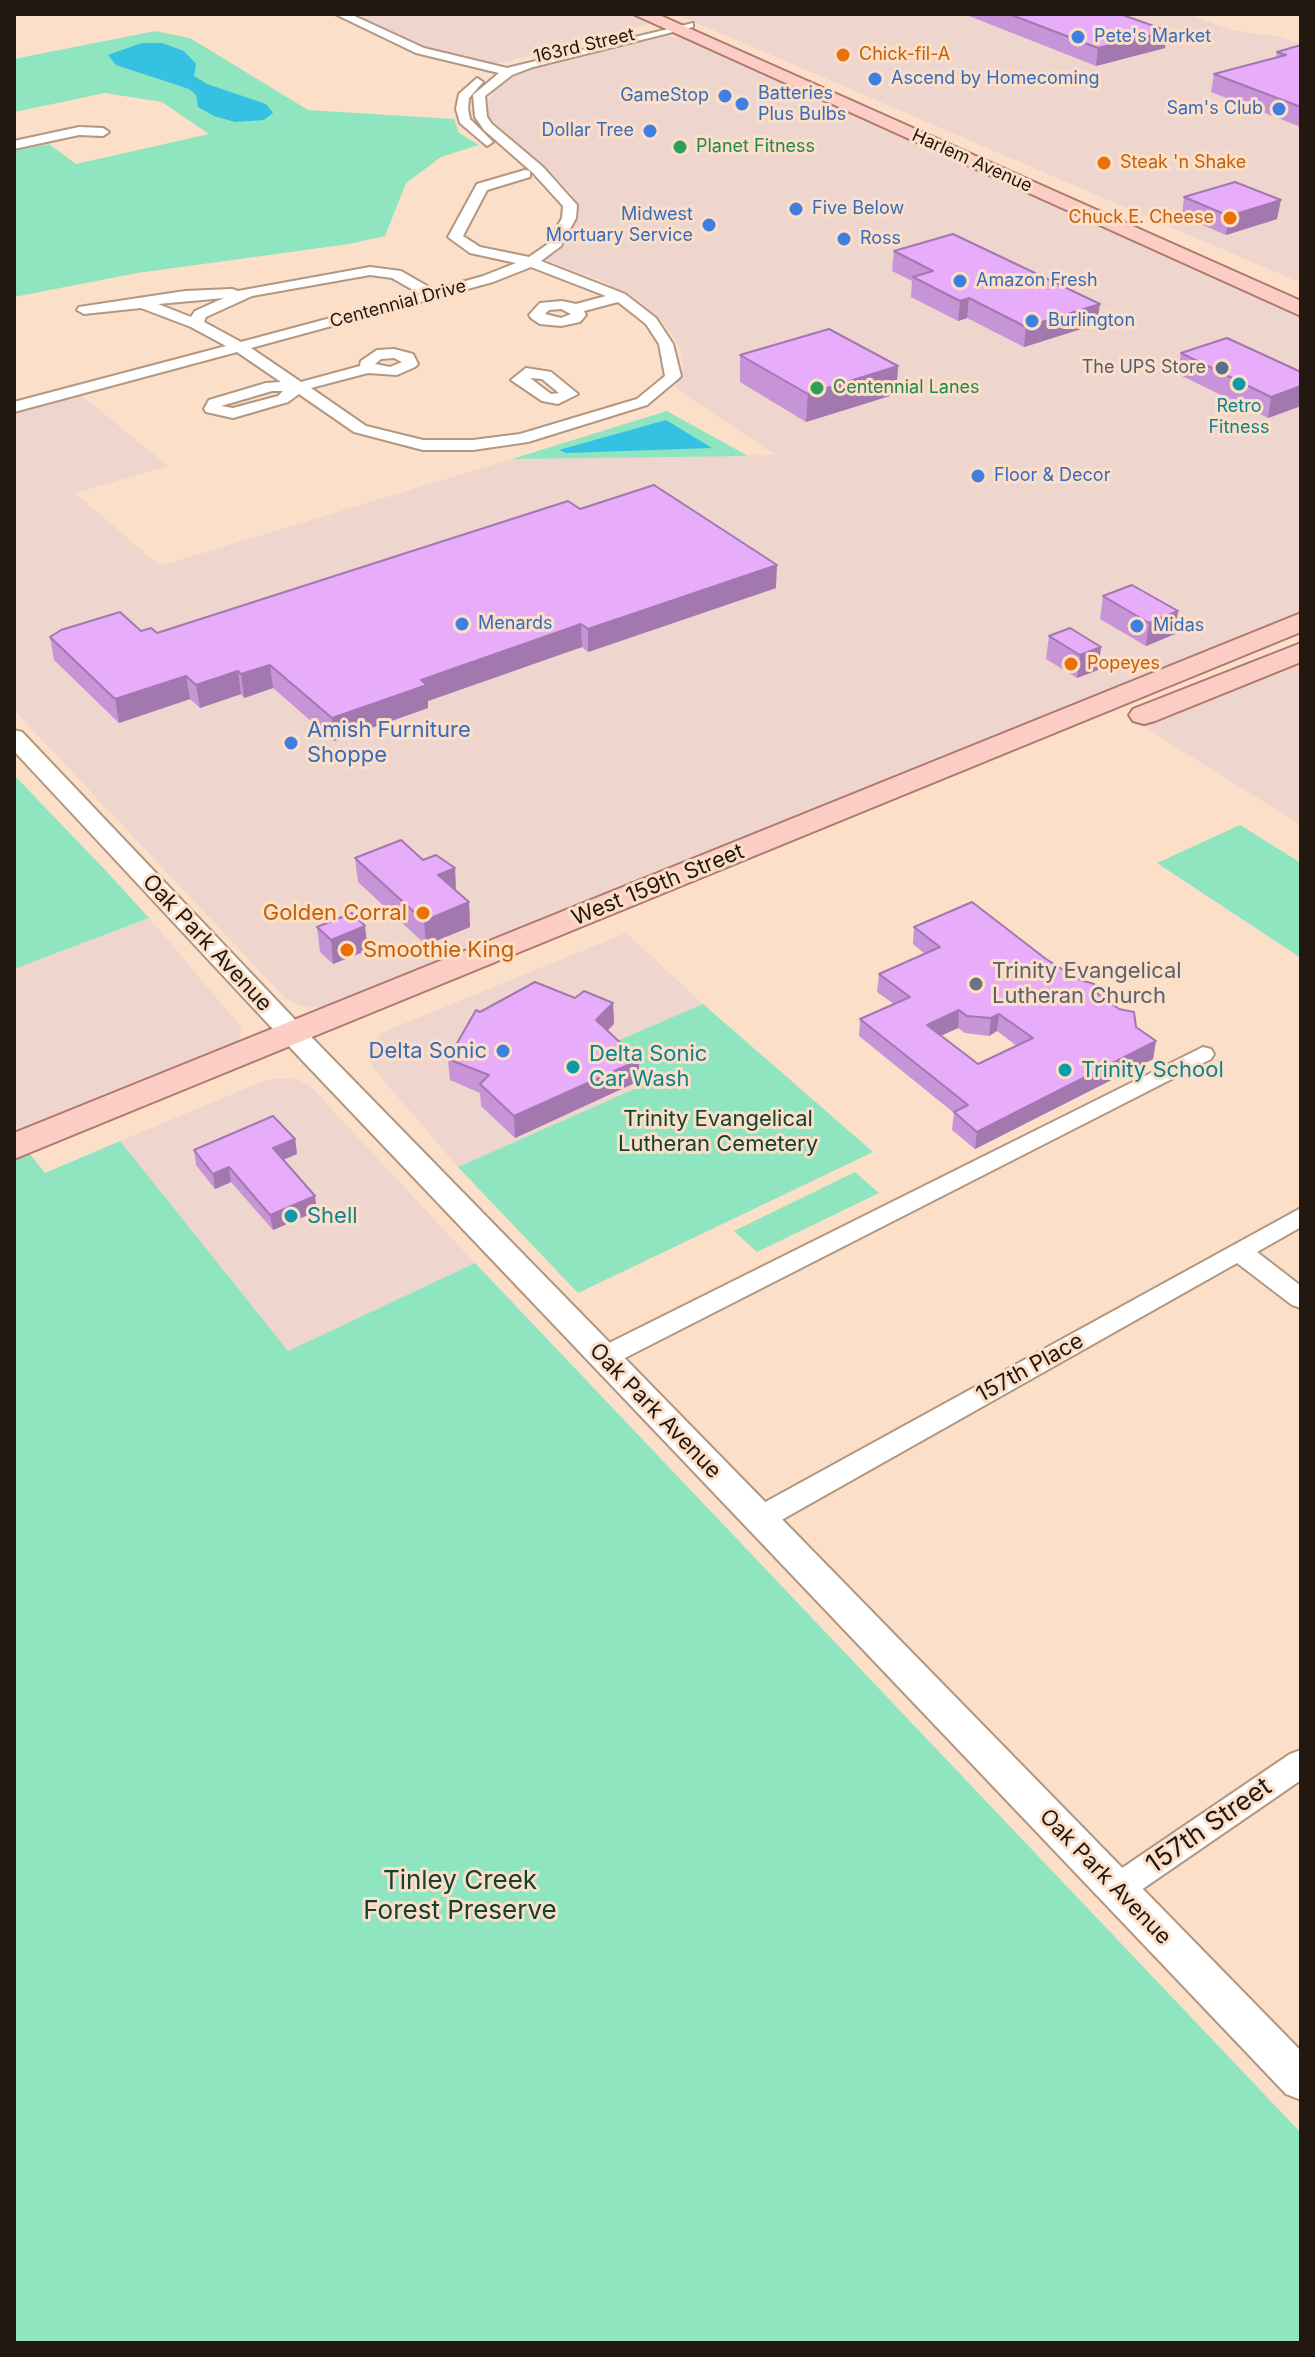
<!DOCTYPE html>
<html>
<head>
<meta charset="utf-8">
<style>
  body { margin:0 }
  #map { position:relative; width:1315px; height:2357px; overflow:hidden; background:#fcdfc8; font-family:Inter,sans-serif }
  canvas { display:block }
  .frame { position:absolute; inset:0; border:16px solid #221810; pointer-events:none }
</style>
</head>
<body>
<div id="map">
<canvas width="1315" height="2357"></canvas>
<div class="frame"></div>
</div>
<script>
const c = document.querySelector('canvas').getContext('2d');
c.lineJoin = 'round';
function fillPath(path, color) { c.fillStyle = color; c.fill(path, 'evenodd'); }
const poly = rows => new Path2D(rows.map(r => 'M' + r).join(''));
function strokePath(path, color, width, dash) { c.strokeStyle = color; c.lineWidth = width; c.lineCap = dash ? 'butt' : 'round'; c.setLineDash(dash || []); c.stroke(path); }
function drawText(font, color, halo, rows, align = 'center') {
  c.font = font + ' Inter,sans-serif'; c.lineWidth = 6; c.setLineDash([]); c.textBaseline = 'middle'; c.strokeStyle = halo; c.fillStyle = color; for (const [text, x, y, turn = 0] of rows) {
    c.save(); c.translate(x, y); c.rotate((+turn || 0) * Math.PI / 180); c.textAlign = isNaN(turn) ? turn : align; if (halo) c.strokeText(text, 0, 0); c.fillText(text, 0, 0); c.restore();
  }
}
fillPath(poly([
  [352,14,635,14,650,20,650,24,493,65,412,44],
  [676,14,1187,14,1231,30,1281,37,1301,44,1301,283],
  [664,36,689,38,1204,272,1301,319,1301,613,336,1009,304,1007,286,999,14,710,14,413,81,395,168,466,75,493,160,566,512,459,776,455,675,388,683,370,681,350,664,323,636,299,601,281,546,260,560,249,573,228,578,210,570,191,488,117,486,107,492,94,506,80,531,68],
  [1301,663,1301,825,1139,724,1288,668],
  [149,918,242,1028,239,1039,227,1049,14,1134,14,969],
  [626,933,703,1004,608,1045,649,1083,458,1167,373,1068,367,1050,381,1033],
  [295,1078,311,1087,475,1263,288,1351,120,1141,254,1085,272,1079]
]), '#eed5cd');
fillPath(poly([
  [155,31,190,38,308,110,454,119,459,133,479,145,441,157,406,183,385,236,349,244,137,273,14,297,14,151,49,144,76,164,209,134,162,102,105,93,14,112,14,59],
  [667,411,748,456,512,459],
  [14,775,108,873,149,918,14,969],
  [1240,825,1301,863,1301,958,1157,863],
  [703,1004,873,1152,578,1293,458,1167,648,1083,608,1045],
  [14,1134,45,1173,120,1141,288,1351,475,1263,1301,2133,1301,2343,14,2343],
  [855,1172,879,1193,757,1252,734,1231]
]), '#8ee5bf');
fillPath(poly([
  [142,43,162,43,184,51,196,64,194,76,207,84,266,104,273,113,264,120,235,122,214,116,198,107,196,95,189,89,116,65,108,55],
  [666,420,712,448,566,453,559,450]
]), '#34c1e2');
const minor = poly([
  [335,14,350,14,424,48,507,68,693,23,693,27,533,67,512,75,485,96,487,117,492,124,543,167,577,205,576,218,561,246,541,261,625,294,656,318,673,344,681,376,678,379,647,405,528,442,473,450,423,450,354,432,299,394,288,402,233,418,206,412,204,409,209,400,266,383,281,382,237,352,14,412,14,402,226,346,191,327,141,308,84,314,77,310,79,307,185,291,232,289,238,291,370,267,401,271,434,290,483,276,516,263,470,253,448,237,477,184,525,170,530,171,530,177,487,190,463,236,480,247,529,257,548,244,562,218,563,206,533,173,484,130,475,117,473,95,499,73,416,53,335,14],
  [531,267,606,296,576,304,562,301,540,303,529,315,531,318,540,324,561,326,580,322,586,315,584,311,618,302,646,324,659,344,665,376,637,399,520,434,473,440,423,440,366,426,311,388,368,373,397,375,415,367,418,364,413,354,394,349,377,350,361,361,360,366,301,382,251,348,493,282,531,267],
  [370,275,392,278,420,294,241,342,204,322,206,317,252,296,370,275],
  [224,298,195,311,191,317,158,304,224,298],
  [561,309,571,314,561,318,545,314,549,310,561,309],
  [394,358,402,362,390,367,375,364,381,359,394,358],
  [272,391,283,391,278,396,233,408,221,406,272,391],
  [477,78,483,82,469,98,468,109,470,119,493,142,487,146,460,123,456,109,459,94,477,78],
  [79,127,103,128,109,132,103,136,79,135,14,149,14,141,79,127],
  [526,368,551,372,578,394,558,404,542,401,511,380,526,368],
  [530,378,542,379,559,393,551,394,530,378],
  [1203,1047,1211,1049,1214,1054,1211,1059,613,1364,604,1366,595,1364,591,1357,595,1350,1203,1047],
  [1301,1208,1301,1227,1257,1252,1301,1286,1301,1308,1292,1305,1237,1263,769,1527,759,1530,749,1527,745,1519,749,1511,1301,1208],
  [1301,1750,1301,1780,1128,1899,1117,1903,1106,1899,1101,1889,1106,1879,1290,1754,1301,1750]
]);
const tertiary = poly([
  [14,730,22,732,320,1046,1301,2051,1301,2100,1286,2094,300,1058,14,751,14,730]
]);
const primary = poly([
  [633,14,657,14,1301,301,1301,316,633,14],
  [1301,613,1301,632,14,1159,14,1133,1301,613],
  [1301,643,1301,662,1155,721,1144,724,1133,721,1129,715,1133,709,1301,643]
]);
strokePath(minor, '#b29781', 4);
strokePath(tertiary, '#b29781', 4);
strokePath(primary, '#ae786c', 4);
fillPath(minor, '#fff');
fillPath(tertiary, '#fff');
fillPath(primary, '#fbcdc5');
fillPath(poly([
  [964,14,1120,14,1165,48,1096,66],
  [1301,45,1301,127,1211,92,1214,74,1276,58,1277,52],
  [1184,197,1277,219,1226,235,1182,216],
  [894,251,1097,324,1024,347,967,318,958,321,911,297,912,281,892,271],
  [1181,353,1301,372,1301,406,1268,418,1178,374],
  [740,355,898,366,896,394,806,422,740,382],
  [580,509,776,588,588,652,582,647,428,701,428,708,334,741,273,688,244,698,241,694,200,708,190,699,119,723,54,660,50,637,141,631,157,633],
  [1103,596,1175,634,1146,646,1100,619],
  [1049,636,1101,647,1098,670,1077,678,1046,659],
  [355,858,423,860,455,868,456,891,469,902,470,927,426,945,358,882],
  [317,927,368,950,333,964,320,952],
  [914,927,1046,959,1098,994,1136,1027,1156,1041,1153,1059,975,1149,952,1130,954,1113,859,1036,860,1019,894,1004,877,992,879,974,925,954,913,944],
  [958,1028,965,1033,989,1036,997,1031,1017,1046,978,1064,940,1036],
  [575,998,613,1003,614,1024,607,1031,639,1081,515,1138,481,1106,480,1093,450,1080,448,1059,480,1012],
  [295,1139,297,1154,283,1160,317,1211,273,1230,231,1182,215,1189,196,1165,194,1150]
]), '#c794d7');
fillPath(poly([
  [1168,31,1165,48,1096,66,1098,48],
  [1281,200,1277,219,1226,235,1229,216],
  [969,298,967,318,958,321,960,301],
  [1100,304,1097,324,1024,347,1026,327],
  [898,366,896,394,806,422,808,394],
  [1301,386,1301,406,1268,418,1271,397],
  [777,565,776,588,588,652,588,629],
  [1178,611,1175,634,1146,646,1149,623],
  [581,624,582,647,428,701,428,708,334,741,332,718,421,680],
  [1101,647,1098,670,1077,678,1080,655],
  [270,665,273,688,244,698,241,674],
  [238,671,241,694,200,708,196,685],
  [186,676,190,699,119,723,115,699],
  [455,868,456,893,438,875],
  [469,902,470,927,426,945,424,921],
  [365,926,368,950,333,964,331,940],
  [613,1003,614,1024,596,1041,596,1020],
  [959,1010,958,1028,925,1043,927,1025],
  [999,1014,997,1031,989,1036,991,1018],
  [1156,1041,1153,1059,975,1149,977,1132],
  [639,1060,639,1081,515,1138,514,1116],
  [295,1139,297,1154,275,1163,273,1148],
  [229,1167,231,1182,215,1189,213,1174],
  [315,1196,317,1211,273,1230,270,1215]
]), '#a278af');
const building = poly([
  [1009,14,1120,14,1168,31,1098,48,1009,14],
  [1301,45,1301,107,1214,74,1286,55,1277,52,1301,45],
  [1235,182,1281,200,1229,216,1184,197,1235,182],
  [953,234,1100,304,1026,327,969,298,960,301,913,277,933,271,894,251,953,234],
  [829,329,898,366,808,394,740,355,829,329],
  [1227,338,1301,372,1301,386,1271,397,1181,353,1227,338],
  [654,485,777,565,588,629,581,624,421,680,427,685,332,718,270,665,241,674,238,671,196,685,186,676,115,699,50,637,61,630,120,612,141,631,151,628,157,633,568,501,580,509,654,485],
  [1132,585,1178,611,1149,623,1103,596,1132,585],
  [1070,628,1101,647,1080,655,1049,636,1070,628],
  [401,840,423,860,436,855,455,868,438,875,469,902,424,921,355,858,401,840],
  [972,902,1046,959,1078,979,1094,984,1098,994,1119,1009,1134,1012,1136,1027,1156,1041,977,1132,954,1112,968,1105,860,1019,910,997,879,974,940,947,914,927,972,902],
  [959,1010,967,1016,991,1018,999,1014,1033,1038,978,1064,927,1025,959,1010],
  [352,913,365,926,331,940,317,927,352,913],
  [535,982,575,998,584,991,613,1003,596,1020,639,1060,514,1116,480,1084,489,1075,448,1059,476,1010,480,1012,535,982],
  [273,1116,295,1139,273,1148,315,1196,270,1215,229,1167,213,1174,194,1150,273,1116]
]);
fillPath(building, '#e7acfa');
strokePath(building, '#a278af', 2);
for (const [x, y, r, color] of [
  [1078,37,8,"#3f7fe0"],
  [843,55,8,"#e8710a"],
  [875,79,8,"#3f7fe0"],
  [725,96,8,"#3f7fe0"],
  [742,104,8,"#3f7fe0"],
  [1279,109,8,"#3f7fe0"],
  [650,131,8,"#3f7fe0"],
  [680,147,8,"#2e9e5b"],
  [1104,163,8,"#e8710a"],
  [796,209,8,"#3f7fe0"],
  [1230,218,8,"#e8710a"],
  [709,225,8,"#3f7fe0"],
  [844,239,8,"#3f7fe0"],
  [960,281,8,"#3f7fe0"],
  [1032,321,8,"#3f7fe0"],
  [1222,368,8,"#5c6f8a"],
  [1239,384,8,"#0f9aa8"],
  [817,388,8,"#2e9e5b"],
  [978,476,8,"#3f7fe0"],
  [462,624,8,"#3f7fe0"],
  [1137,626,8,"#3f7fe0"],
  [1071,664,8,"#e8710a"],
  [291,743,8,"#3f7fe0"],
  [423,913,8,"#e8710a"],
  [347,950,8,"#e8710a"],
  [976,984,8,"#6b7280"],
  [503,1051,8,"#3f7fe0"],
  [573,1067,8,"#0f9aa8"],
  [1065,1070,8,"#0f9aa8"],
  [291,1216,8,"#0f9aa8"]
]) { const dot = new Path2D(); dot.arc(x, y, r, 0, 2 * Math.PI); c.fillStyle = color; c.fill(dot); strokePath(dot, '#fcdfc8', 3); }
drawText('18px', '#366cbe', '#fcdfc8', [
  ["Pete's Market",1094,37],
  ["Ascend by Homecoming",891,79],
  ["Batteries",758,94],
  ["Plus Bulbs",758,115],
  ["GameStop",709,96,"right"],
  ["Sam's Club",1263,109,"right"],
  ["Dollar Tree",634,131,"right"],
  ["Five Below",812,209],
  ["Midwest",693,215,"right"],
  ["Mortuary Service",693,236,"right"],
  ["Ross",860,239],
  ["Amazon Fresh",976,281],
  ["Burlington",1048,321],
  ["Floor & Decor",994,476],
  ["Menards",478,624],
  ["Midas",1153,626]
], 'left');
drawText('18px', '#221810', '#fcdfc8', [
  ["163rd Street",584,46,-13],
  ["Harlem Avenue",972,161,24],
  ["Centennial Drive",398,304,-15]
]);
drawText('18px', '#c56008', '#fcdfc8', [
  ["Chick-fil-A",859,55],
  ["Steak 'n Shake",1120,163],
  ["Chuck E. Cheese",1214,218,"right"],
  ["Popeyes",1087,664]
], 'left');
drawText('18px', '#27864d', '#fcdfc8', [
  ["Planet Fitness",696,147],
  ["Centennial Lanes",833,388]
], 'left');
drawText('18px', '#4e5e75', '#fcdfc8', [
  ["The UPS Store",1206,368]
], 'right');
drawText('18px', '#0d838f', '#fcdfc8', [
  ["Retro",1239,407],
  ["Fitness",1239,428]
]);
drawText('22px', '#366cbe', '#fcdfc8', [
  ["Amish Furniture",307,730],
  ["Shoppe",307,755],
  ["Delta Sonic",487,1051,"right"]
], 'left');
drawText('22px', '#221810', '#fcdfc8', [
  ["West 159th Street",658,885,-22],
  ["Oak Park Avenue",207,943,47],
  ["157th Place",1030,1368,-29],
  ["Oak Park Avenue",655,1411,46],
  ["Oak Park Avenue",1105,1877,46]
]);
drawText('22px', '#c56008', '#fcdfc8', [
  ["Golden Corral",407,913],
  ["Smoothie King",363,950,"left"]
], 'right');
drawText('22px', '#5b616d', '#fcdfc8', [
  ["Trinity Evangelical",992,971],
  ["Lutheran Church",992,996]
], 'left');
drawText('22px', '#0d838f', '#fcdfc8', [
  ["Delta Sonic",589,1054],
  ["Car Wash",589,1079],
  ["Trinity School",1081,1070],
  ["Shell",307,1216]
], 'left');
drawText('22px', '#124331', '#fcdfc8', [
  ["Trinity Evangelical",718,1119],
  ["Lutheran Cemetery",718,1144]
]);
drawText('26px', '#221810', '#fcdfc8', [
  ["157th Street",1209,1826,-35]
]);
drawText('26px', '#124331', '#fcdfc8', [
  ["Tinley Creek",460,1881],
  ["Forest Preserve",460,1911]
]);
</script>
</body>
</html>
